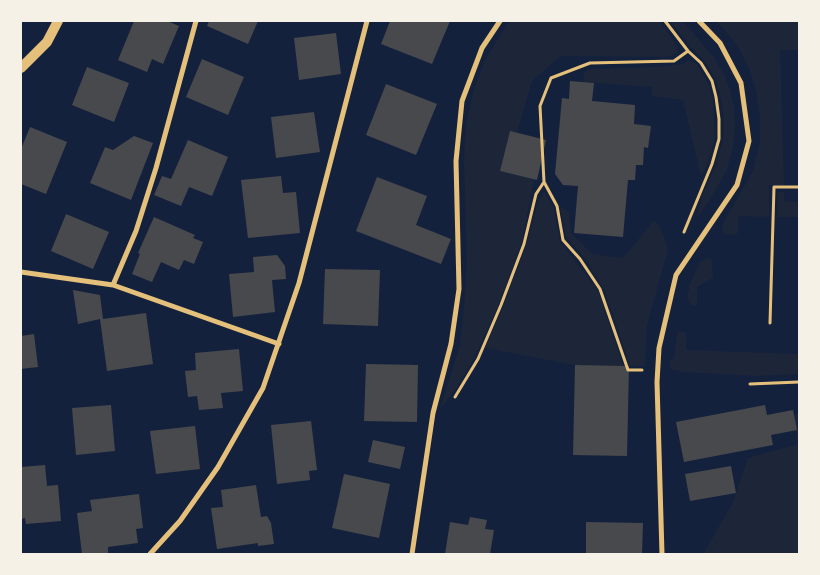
<!DOCTYPE html>
<html>
<head>
<meta charset="utf-8">
<style>
  body { margin:0 }
  #map { position:relative; width:820px; height:575px; overflow:hidden; background:#14213d; font-family:"IBM Plex Sans",sans-serif }
  canvas { display:block }
  .frame { position:absolute; inset:0; border:22px solid #f6f1e7; pointer-events:none }
</style>
</head>
<body>
<div id="map">
<canvas width="820" height="575"></canvas>
<div class="frame"></div>
</div>
<script>
const c = document.querySelector('canvas').getContext('2d');
c.lineJoin = 'round';
function fillPath(path, color) { c.fillStyle = color; c.fill(path, 'evenodd'); }
const poly = rows => new Path2D(rows.map(r => 'M' + r).join(''));
function strokePath(path, color, width, dash) { c.strokeStyle = color; c.lineWidth = width; c.lineCap = dash ? 'butt' : 'round'; c.setLineDash(dash || []); c.stroke(path); }
fillPath(poly([
  [509,21,660,21,677,46,677,53,667,57,561,56,532,81,517,133,510,132,500,171,534,179,522,242,499,304,474,358,458,386,440,409,460,345,464,307,467,261,464,160,466,124,474,89,485,60],
  [670,21,683,21,713,56,723,72,730,89,734,107,735,126,733,148,726,172,709,201,697,218,702,196,716,165,723,140,724,119,720,94,715,78,706,63,691,47],
  [716,21,799,21,799,50,780,50,784,185,769,185,769,217,738,216,738,233,732,235,724,234,722,225,753,171,760,143,760,116,756,90,749,68,737,45],
  [687,60,697,64,709,85,713,101,715,138,708,163,701,176,683,100,652,96,652,87,583,82,584,73,590,69,658,67,684,64],
  [544,192,554,208,560,242,598,290,623,366,575,365,485,348,503,307,526,245,538,203],
  [778,192,784,192,784,201,799,202,799,217,778,217],
  [560,206,569,212,571,233,592,254,623,258,654,220,661,228,668,250,647,325,645,366,630,366,605,292,587,261,566,237],
  [708,258,712,260,713,278,697,287,697,305,693,306,687,298,690,284,700,262],
  [680,331,686,333,686,350,799,354,799,374,755,376,684,372,670,369,670,361,674,358,677,333],
  [799,413,799,554,703,554,732,504,748,458,798,444,794,415]
]), '#1d2539');
fillPath(poly([
  [134,21,167,21,179,26,163,64,152,59,147,72,118,60],
  [209,21,258,21,248,44,207,26],
  [390,21,450,21,432,64,381,44],
  [336,33,341,74,299,80,294,38],
  [202,59,244,77,228,115,186,97],
  [87,67,129,83,114,122,72,105],
  [570,81,594,83,592,101,635,105,634,124,651,126,648,148,644,147,643,165,636,165,635,180,628,180,623,237,574,233,578,186,563,185,555,174,562,98,569,99],
  [386,84,437,104,416,155,366,135],
  [314,112,320,152,276,158,271,117],
  [30,127,67,142,46,194,21,184,21,149],
  [510,131,546,140,537,180,500,171],
  [134,136,153,143,131,200,90,183,105,147,113,150],
  [188,140,228,157,212,196,189,187,181,206,154,195,162,176,171,179],
  [281,176,283,193,296,192,300,233,248,238,241,180],
  [377,177,427,196,416,225,451,239,441,264,356,231],
  [66,214,109,232,93,269,51,251],
  [154,217,195,235,193,238,203,242,194,264,184,260,179,270,161,262,152,282,132,274,140,254,138,253],
  [277,255,285,266,286,279,272,280,275,312,233,317,229,274,254,272,253,257],
  [325,269,380,270,378,326,323,324],
  [73,290,100,295,103,319,146,313,153,364,107,371,100,319,78,324],
  [34,334,38,367,21,369,21,336],
  [239,349,243,391,221,393,223,408,199,410,197,396,188,397,185,371,196,370,195,353],
  [366,364,418,365,417,422,364,421],
  [575,365,629,366,627,456,573,455],
  [111,405,115,451,76,455,72,408],
  [765,405,767,415,793,410,797,430,771,435,773,445,684,462,676,422],
  [311,421,317,470,309,471,310,480,277,484,271,425],
  [195,426,200,469,156,474,150,431],
  [373,440,405,447,400,469,368,462],
  [45,465,47,486,58,485,61,521,26,524,25,518,21,519,21,467],
  [731,466,736,493,690,501,685,474],
  [344,474,390,484,379,538,332,528],
  [256,485,261,517,267,516,271,523,274,544,258,546,258,543,217,549,211,508,223,507,221,490],
  [139,494,143,528,136,529,138,543,108,547,108,554,82,554,77,513,92,511,90,500],
  [470,517,487,520,485,529,494,530,490,554,445,554,450,522,468,525],
  [586,522,643,523,642,554,586,554]
]), '#48494c');
strokePath(poly([
  [665,21,688,51,701,63,712,81,716,97,719,119,719,139,712,164,684,232],
  [770,323,774,187,799,187],
  [642,370,628,370,600,289,580,259,563,240,557,206,544,182,540,106,551,78,590,63,674,61,688,51],
  [750,384,799,382],
  [455,397,478,359,501,305,524,244,536,194,544,182]
]), '#e5c07b', 3);
strokePath(poly([
  [21,272,113,285,279,344],
  [113,285,136,231,156,168,196,21],
  [150,554,180,521,218,467,263,388,299,283,367,21],
  [412,554,433,413,451,344,459,289,456,161,462,101,482,48,500,21],
  [662,554,657,382,659,348,676,275,737,185,749,141,741,83,720,43,699,21]
]), '#e5c07b', 5);
strokePath(poly([
  [21,68,47,42,58,21]
]), '#e5c07b', 10);
</script>
</body>
</html>
